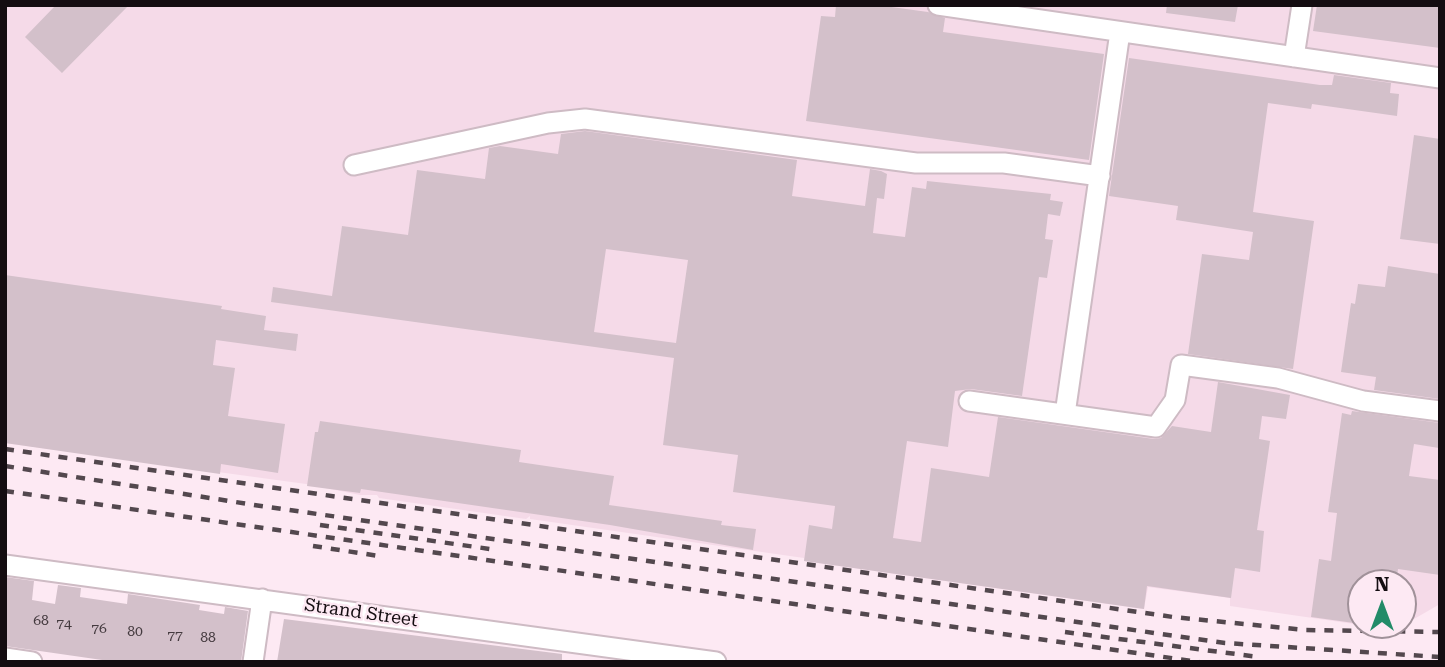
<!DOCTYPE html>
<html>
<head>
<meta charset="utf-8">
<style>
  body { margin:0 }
  #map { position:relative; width:1445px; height:667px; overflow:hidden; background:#fde9f3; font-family:"Roboto Serif",serif }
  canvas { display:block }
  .frame { position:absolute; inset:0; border:7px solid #140d11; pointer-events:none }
  .north { position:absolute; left:1347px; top:569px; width:70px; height:70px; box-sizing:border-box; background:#fde9f3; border:2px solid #a09199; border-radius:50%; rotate:0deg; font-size:19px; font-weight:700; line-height:28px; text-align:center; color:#140d11 }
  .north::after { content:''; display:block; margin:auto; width:24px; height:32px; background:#228b68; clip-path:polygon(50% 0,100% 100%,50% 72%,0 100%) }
</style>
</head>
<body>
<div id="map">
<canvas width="1445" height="667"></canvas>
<div class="frame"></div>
<div class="north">N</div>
</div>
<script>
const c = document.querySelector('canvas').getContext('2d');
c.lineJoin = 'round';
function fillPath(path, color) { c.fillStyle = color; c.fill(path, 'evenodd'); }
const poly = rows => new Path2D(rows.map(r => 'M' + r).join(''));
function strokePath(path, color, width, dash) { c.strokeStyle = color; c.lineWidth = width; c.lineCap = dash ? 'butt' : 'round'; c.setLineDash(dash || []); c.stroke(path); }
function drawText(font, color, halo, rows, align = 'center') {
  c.font = font + ' "Roboto Serif",serif'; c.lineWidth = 5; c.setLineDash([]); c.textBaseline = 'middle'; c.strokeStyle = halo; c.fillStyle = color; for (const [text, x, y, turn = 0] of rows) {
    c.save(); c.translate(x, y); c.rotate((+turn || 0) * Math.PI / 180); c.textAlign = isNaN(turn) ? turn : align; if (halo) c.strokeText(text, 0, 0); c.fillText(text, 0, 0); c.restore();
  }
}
fillPath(poly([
  [5,5,1440,5,1440,604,1395,630,1362,625,1403,625,1403,583,1361,583,1361,625,1230,606,1230,598,1148,587,1144,609,804,561,804,558,530,519,530,516,526,519,379,498,377,495,360,495,306,484,5,443]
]), '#f5dae8');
fillPath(poly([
  [56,5,129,5,62,73,25,37],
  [836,5,877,5,928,12,945,18,943,32,1104,54,1089,160,806,121,821,16,835,17],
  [1167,5,1238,5,1235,22,1166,13],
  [1317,5,1440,5,1440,48,1313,31],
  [1129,58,1320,85,1332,85,1334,75,1391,83,1390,93,1399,94,1397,116,1312,104,1311,109,1268,103,1253,212,1314,221,1293,369,1188,354,1202,254,1249,260,1253,232,1176,220,1178,206,1109,196],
  [585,131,797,160,792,196,865,206,870,169,881,171,887,174,884,199,877,198,873,233,905,237,912,187,926,189,927,181,1051,194,1050,200,1063,202,1060,216,1048,214,1045,239,1053,240,1047,278,1039,277,1022,396,971,389,955,391,948,447,907,441,893,538,921,542,931,468,989,477,998,417,1154,439,1161,438,1172,426,1211,432,1218,382,1290,395,1286,419,1262,416,1259,439,1270,441,1257,530,1264,531,1260,572,1235,568,1231,598,1147,586,1144,609,804,561,809,525,832,529,835,506,733,492,738,455,663,445,674,358,271,302,273,287,332,296,342,226,408,235,417,170,485,179,489,148,500,146,558,154,561,134],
  [606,249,688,260,676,343,594,332],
  [1414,135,1440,139,1440,244,1400,239],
  [1388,266,1440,274,1440,399,1374,390,1376,377,1341,372,1351,303,1355,304,1358,284,1385,287],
  [5,275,222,306,221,309,266,316,264,330,298,334,296,351,216,340,213,365,235,368,228,416,285,424,278,473,221,464,220,474,5,443],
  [1352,411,1440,423,1439,448,1414,444,1409,476,1440,480,1440,575,1398,569,1396,583,1361,583,1361,624,1311,617,1319,559,1331,561,1337,513,1328,512,1342,413,1351,415],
  [320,421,521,450,519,462,614,476,609,505,722,521,721,525,756,529,753,550,610,525,361,489,360,493,307,486,315,432,318,432],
  [5,577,34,581,32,600,55,604,58,585,81,588,80,597,127,604,128,594,200,605,199,610,224,614,225,607,248,611,241,662,116,662,5,646],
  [284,619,562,654,562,662,277,662]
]), '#d3c0ca');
const minor = poly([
  [938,5,1440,78],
  [1294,57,1302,5],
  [354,165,548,123,585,119,916,163,1004,163,1100,176],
  [969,401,1156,427,1175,400,1181,365,1278,378,1363,401,1440,411],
  [1065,414,1120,32],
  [5,565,716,662],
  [5,658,32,662],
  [253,662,262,599]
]);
strokePath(minor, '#cebbc4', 23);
strokePath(minor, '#fff', 19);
strokePath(poly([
  [5,449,1173,617,1306,630,1440,632],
  [5,466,261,506,1225,643,1440,657],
  [5,491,1199,662],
  [320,525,490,549],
  [313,546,379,556],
  [1065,632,1259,657]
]), '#53484e', 4.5, [9, 9]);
drawText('14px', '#443a3f', null, [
  ["68",41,621],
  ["74",64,624],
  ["76",99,629],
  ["80",135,632],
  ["77",175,636],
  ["88",208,638]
]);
drawText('18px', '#140d11', '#fde9f3', [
  ["Strand Street",361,613,8]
]);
</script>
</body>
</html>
